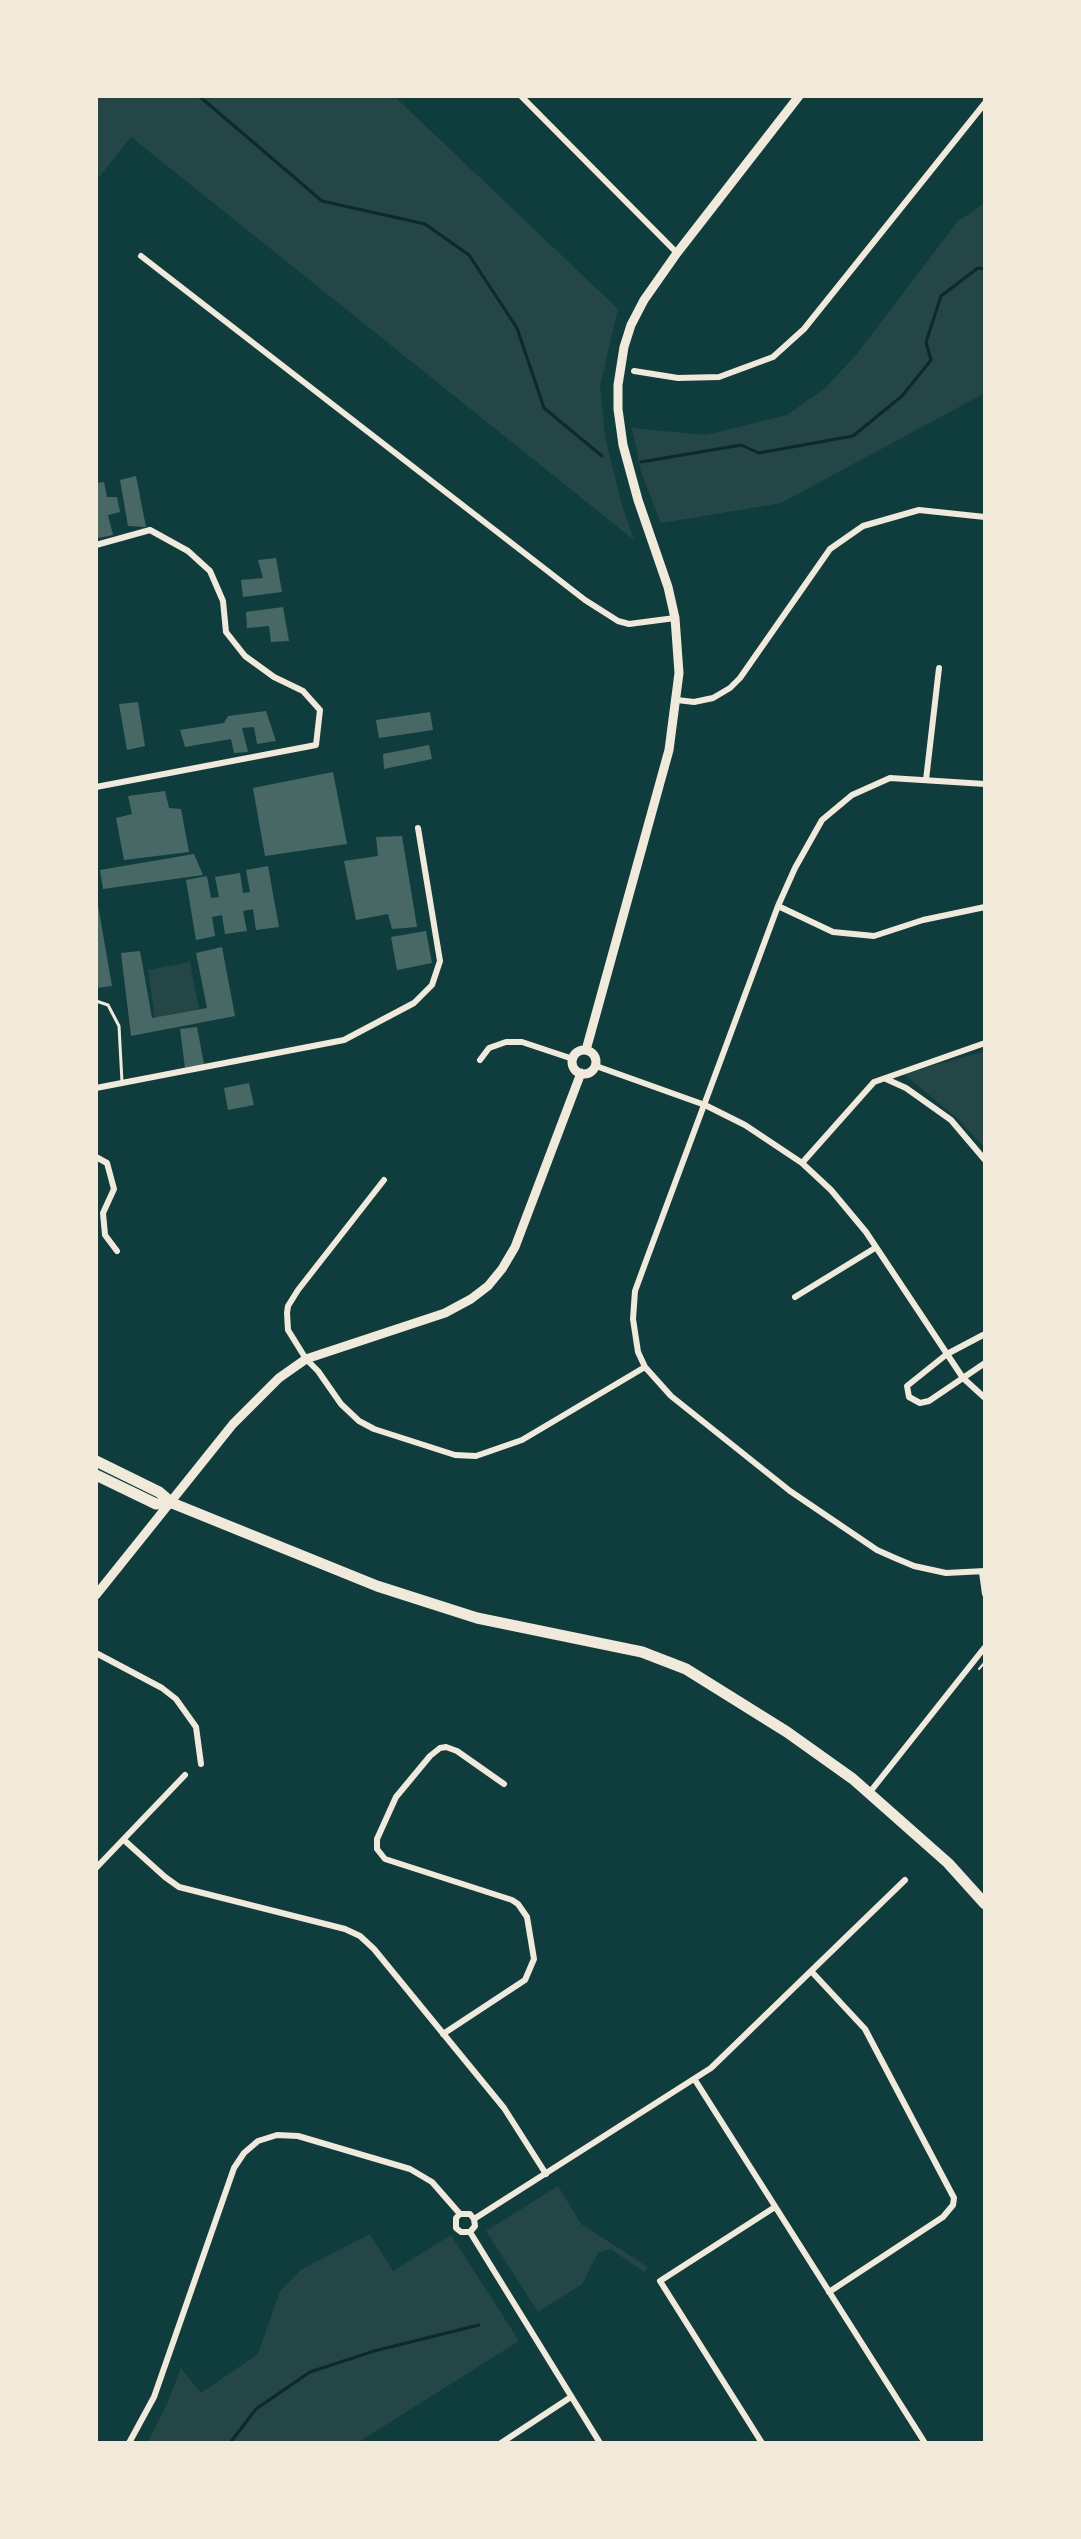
<!DOCTYPE html>
<html>
<head>
<meta charset="utf-8">
<style>
  body { margin:0 }
  #map { position:relative; width:1081px; height:2539px; overflow:hidden; background:#0f3d3e; font-family:Signika,sans-serif }
  canvas { display:block }
  .frame { position:absolute; inset:0; border:98px solid #f1e9da; pointer-events:none }
</style>
</head>
<body>
<div id="map">
<canvas width="1081" height="2539"></canvas>
<div class="frame"></div>
</div>
<script>
const c = document.querySelector('canvas').getContext('2d');
c.lineJoin = 'round';
function fillPath(path, color) { c.fillStyle = color; c.fill(path, 'evenodd'); }
const poly = rows => new Path2D(rows.map(r => 'M' + r).join(''));
function strokePath(path, color, width, dash) { c.strokeStyle = color; c.lineWidth = width; c.lineCap = dash ? 'butt' : 'round'; c.setLineDash(dash || []); c.stroke(path); }
fillPath(poly([
  [96,96,394,96,618,309,600,386,605,437,622,505,634,540,131,137,96,181],
  [985,203,985,393,781,503,661,523,641,472,632,428,706,435,787,415,825,388,856,355,958,221],
  [190,962,199,1009,155,1018,148,970],
  [985,1051,985,1148,958,1119,904,1074],
  [558,2186,581,2224,648,2267,644,2272,611,2249,598,2253,582,2284,538,2312,486,2231],
  [370,2234,393,2271,451,2235,519,2341,357,2443,147,2443,167,2404,181,2368,201,2393,258,2354,280,2291,302,2269]
]), '#244646');
strokePath(poly([
  [199,96,322,201,425,224,469,255,517,328,544,408,602,456],
  [641,462,741,445,759,453,853,436,902,396,931,360,926,342,941,296,978,268,985,269],
  [230,2443,256,2409,310,2372,374,2351,479,2325]
]), '#0a2a2b', 3);
fillPath(poly([
  [136,476,146,527,128,526,120,480],
  [104,482,107,497,117,497,120,512,108,515,113,535,98,538,96,483],
  [276,558,282,592,243,597,241,580,263,578,258,560],
  [283,607,289,641,271,642,269,626,247,628,246,612],
  [138,702,145,746,127,750,119,704],
  [266,711,276,741,257,744,254,727,242,728,248,752,234,753,231,739,185,747,180,730,224,723,228,716],
  [430,712,433,730,379,738,376,720],
  [429,745,432,759,384,769,383,754],
  [333,772,347,844,265,856,253,788],
  [165,791,169,808,181,809,189,852,124,860,116,818,132,814,128,796],
  [402,836,417,927,392,929,388,914,356,920,344,861,378,856,376,837],
  [194,854,203,875,103,889,100,870],
  [268,866,279,927,256,930,253,909,243,911,247,931,225,934,222,915,212,917,215,936,196,940,186,880,207,876,211,898,219,897,215,877,240,873,243,893,250,892,246,870],
  [96,905,98,905,112,986,97,988],
  [426,931,432,963,397,970,391,937],
  [222,947,235,1016,131,1036,121,953,140,951,152,1018,207,1008,196,953],
  [197,1027,204,1064,185,1068,180,1029],
  [249,1083,254,1105,228,1110,224,1088]
]), '#486865');
strokePath(poly([
  [979,1669,985,1662]
]), '#f1e9da', 2);
strokePath(poly([
  [96,1001,108,1005,119,1026,122,1082]
]), '#f1e9da', 3);
strokePath(poly([
  [521,96,677,253],
  [141,256,585,600,618,621,629,624,675,618],
  [634,371,678,378,719,377,773,357,804,329,985,103],
  [96,545,150,530,188,551,210,571,223,601,226,632,245,656,274,677,303,691,320,710,316,745,96,787],
  [677,700,694,702,713,698,730,688,740,678,830,549,863,526,919,510,985,517],
  [926,780,939,668],
  [985,784,890,778,852,795,822,820,795,868,778,906,646,1261,635,1291,633,1319,638,1352,645,1367,671,1396,790,1491,877,1550,895,1558,914,1566,946,1573,985,1571],
  [778,906,833,932,874,936,923,920,985,907],
  [480,1060,489,1048,506,1042,522,1042,573,1059],
  [596,1066,705,1105,745,1125,802,1163,831,1190,866,1232,963,1378,985,1398],
  [886,1079,906,1088,951,1120,985,1160],
  [96,1088,344,1040,414,1003,432,985,440,961,418,828],
  [96,1157,107,1163,114,1189,103,1213,105,1235,117,1251],
  [802,1163,874,1082,985,1043],
  [384,1180,298,1290,288,1306,287,1313,288,1330,306,1359,318,1371,341,1404,359,1421,374,1429,455,1455,476,1456,522,1440,645,1367],
  [795,1297,875,1248],
  [985,1334,947,1354,907,1386,909,1397,920,1403,929,1401,985,1363],
  [982,1572,985,1594],
  [96,1653,162,1688,176,1699,196,1727,201,1764],
  [870,1792,985,1647],
  [124,1840,165,1877,179,1887,345,1929,360,1936,374,1949,504,2108,546,2174],
  [96,1868,185,1775],
  [811,1971,865,2029,954,2198,953,2205,943,2217,829,2292],
  [443,2034,525,1980,534,1959,527,1917,518,1904,512,1900,385,1859,377,1849,377,1839,396,1797,430,1756,440,1748,446,1747,457,1751,504,1784],
  [695,2080,925,2443],
  [460,2214,456,2218,456,2228,461,2232,470,2232],
  [460,2214,470,2214,474,2219,475,2226,470,2232],
  [474,2219,711,2068,905,1880],
  [470,2232,600,2443],
  [129,2443,154,2397,234,2168,244,2153,258,2141,277,2135,298,2136,410,2169,432,2182,460,2214],
  [501,2443,571,2397],
  [762,2443,660,2281,775,2207]
]), '#f1e9da', 6);
strokePath(poly([
  [586,1050,669,750,679,673,675,618,668,587,638,500,623,445,618,409,618,385,624,347,631,325,644,300,677,253,799,96],
  '572 1062a12 12 0 1 1 24 0a12 12 0 1 1-24 0Z',
  [96,1595,233,1424,279,1378,306,1359,445,1313,471,1299,488,1286,502,1269,515,1247,581,1073]
]), '#f1e9da', 9);
strokePath(poly([
  [96,1461,159,1492,172,1503,377,1586,477,1618,642,1652,686,1669,787,1732,853,1779,948,1863,985,1904],
  [96,1475,156,1504,172,1503]
]), '#f1e9da', 11);
</script>
</body>
</html>
